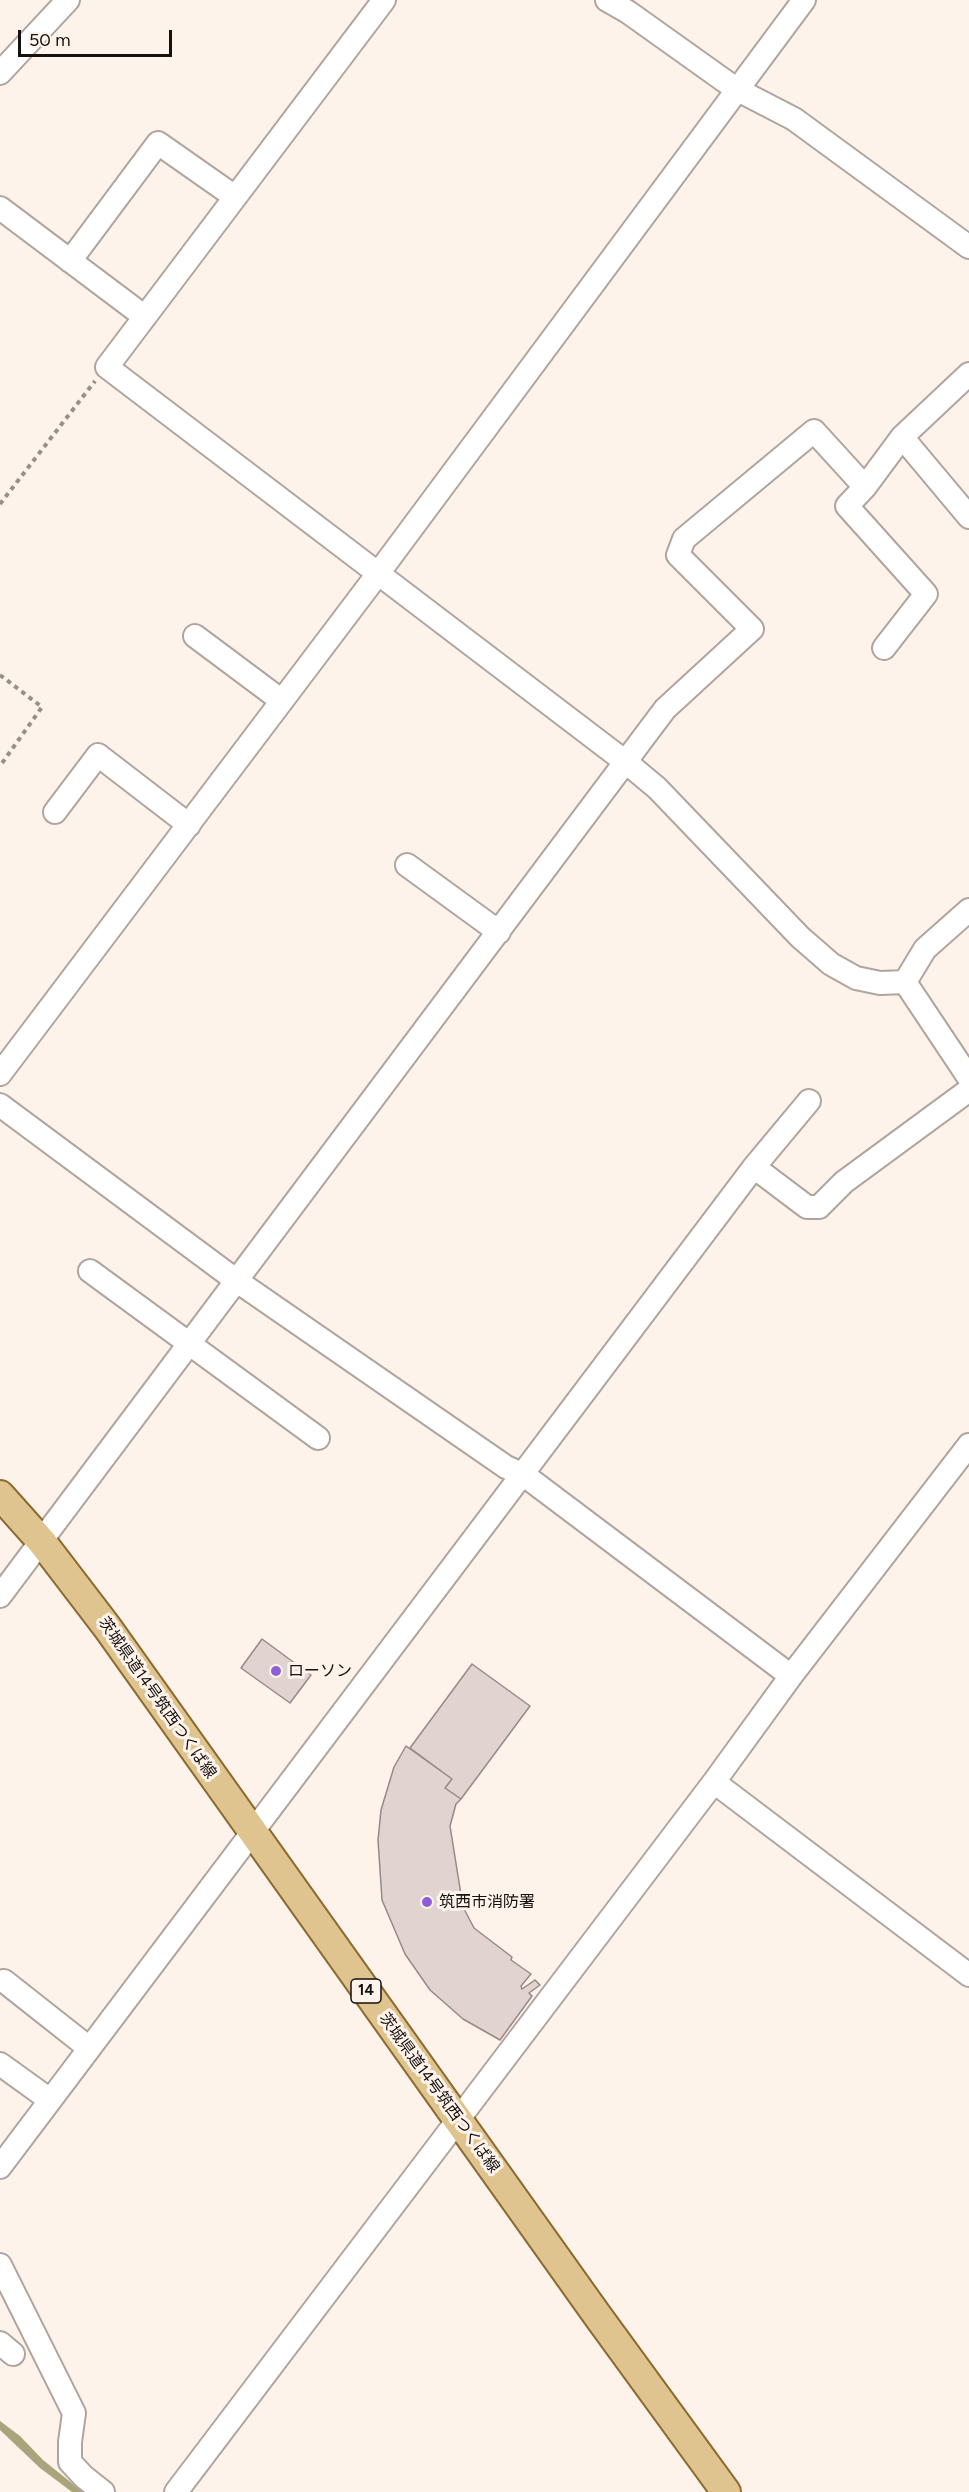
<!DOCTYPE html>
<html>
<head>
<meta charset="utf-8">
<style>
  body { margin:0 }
  #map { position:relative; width:969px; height:2492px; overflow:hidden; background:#fef3eb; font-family:Figtree,sans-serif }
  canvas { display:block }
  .scale { position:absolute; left:18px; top:30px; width:154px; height:27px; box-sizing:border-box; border:3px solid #15110f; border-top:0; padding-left:8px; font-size:18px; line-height:21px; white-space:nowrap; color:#15110f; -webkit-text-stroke:4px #fef3eb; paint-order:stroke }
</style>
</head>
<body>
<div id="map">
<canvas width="969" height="2492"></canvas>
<div class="scale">50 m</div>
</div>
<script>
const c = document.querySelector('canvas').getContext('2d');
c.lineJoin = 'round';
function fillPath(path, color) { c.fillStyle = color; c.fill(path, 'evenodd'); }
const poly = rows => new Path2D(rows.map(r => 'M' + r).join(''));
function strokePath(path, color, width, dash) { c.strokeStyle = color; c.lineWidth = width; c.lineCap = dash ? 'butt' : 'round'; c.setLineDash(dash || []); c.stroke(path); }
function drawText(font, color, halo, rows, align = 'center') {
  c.font = font + ' Figtree,"Noto Sans JP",sans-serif'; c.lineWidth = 6; c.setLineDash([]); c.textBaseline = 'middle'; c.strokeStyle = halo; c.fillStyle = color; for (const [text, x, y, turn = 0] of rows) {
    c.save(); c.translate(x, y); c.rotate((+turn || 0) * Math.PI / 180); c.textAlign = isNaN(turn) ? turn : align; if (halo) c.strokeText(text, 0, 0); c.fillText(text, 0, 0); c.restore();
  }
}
fillPath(poly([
  [0,2421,20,2436,43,2460,83,2492,72,2492,40,2468,0,2430]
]), '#a8a57d');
const building = poly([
  [262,1639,311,1675,290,1703,241,1668,262,1639],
  [472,1664,530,1706,461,1799,445,1788,452,1779,410,1748,472,1664],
  [406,1746,452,1779,445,1788,461,1799,456,1804,450,1826,463,1907,474,1928,512,1957,511,1960,531,1974,521,1986,522,1989,535,1980,540,1985,529,1993,532,1996,500,2040,463,2019,430,1990,405,1954,382,1900,378,1840,381,1810,394,1767,406,1746]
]);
fillPath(building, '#e1d3d0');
strokePath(building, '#968986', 1.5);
const minor = poly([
  [384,0,107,367,627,763,657,788,800,937,831,964,856,978,880,983,905,982],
  [607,0,628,12,736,89,794,119,969,247],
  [0,73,68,0],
  [0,208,145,317],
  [70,261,158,143,235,197],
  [902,437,969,517],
  [195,636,282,701],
  [884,648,926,594,847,506,865,487,902,437,969,374],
  [55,812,98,755,189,825],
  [407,865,499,932],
  [905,982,969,1078],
  [905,982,925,949,969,910],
  [0,1074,377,575,804,0],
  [0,1105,237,1281,506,1467,524,1475,791,1676],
  [754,1167,807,1207,819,1207,844,1182,969,1090],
  [90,1271,318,1438],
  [0,1596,665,709,752,629,678,555,684,539,814,431,865,487],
  [714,1782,969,1975],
  [4,1981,89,2048],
  [0,2064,50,2100],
  [0,2167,754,1167,809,1101],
  [0,2265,74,2413,70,2442,70,2462,84,2477,103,2492],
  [0,2343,13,2354],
  [176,2492,714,1782,791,1676,969,1445]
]);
const major = poly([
  [0,1495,42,1542,107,1627,597,2315,726,2492]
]);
strokePath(minor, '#b0a59e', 26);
strokePath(major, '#8c6b31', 32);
strokePath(poly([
  [0,504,95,381],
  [0,675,42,707,0,766]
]), '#978f8a', 4, [4.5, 4.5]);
strokePath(minor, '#fff', 22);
strokePath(major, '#e0c48f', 28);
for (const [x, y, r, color] of [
  [276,1671,6,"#8e5ed8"],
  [427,1902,6,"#8e5ed8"]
]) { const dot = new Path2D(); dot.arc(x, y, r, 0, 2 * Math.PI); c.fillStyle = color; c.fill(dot); strokePath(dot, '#fef3eb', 2); }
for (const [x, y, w] of [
  [366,1991,30]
]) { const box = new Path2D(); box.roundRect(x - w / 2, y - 12, w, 24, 4.5); c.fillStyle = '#fef3eb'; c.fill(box); strokePath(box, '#15110f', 1.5); }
drawText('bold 15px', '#15110f', null, [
  ["14",366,1991]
]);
drawText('16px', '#15110f', '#fef3eb', [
  ["ローソン",288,1671],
  ["筑西市消防署",439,1902]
], 'left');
drawText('16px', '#15110f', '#fef3eb', [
  ["茨城県道14号筑西つくば線",157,1698,55],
  ["茨城県道14号筑西つくば線",439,2093,54]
]);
</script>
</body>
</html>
